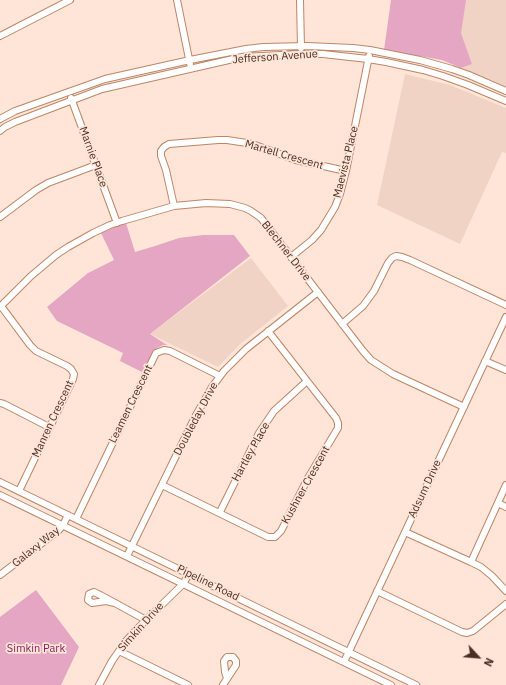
<!DOCTYPE html>
<html>
<head>
<meta charset="utf-8">
<style>
  body { margin:0 }
  #map { position:relative; width:506px; height:685px; overflow:hidden; background:#fee5d7; font-family:"IBM Plex Sans",sans-serif }
  canvas { display:block }
  .north { position:absolute; left:458px; top:637px; width:40px; height:40px; -webkit-text-stroke:3px #fee5d7; paint-order:stroke; rotate:116deg; font-size:11px; font-weight:700; line-height:16px; text-align:center; color:#482f22 }
  .north::after { content:''; display:block; margin:auto; width:14px; height:18px; background:#482f22; clip-path:polygon(50% 0,100% 100%,50% 72%,0 100%) }
</style>
</head>
<body>
<div id="map">
<canvas width="506" height="685"></canvas>
<div class="north">N</div>
</div>
<script>
const c = document.querySelector('canvas').getContext('2d');
c.lineJoin = 'round';
function fillPath(path, color) { c.fillStyle = color; c.fill(path, 'evenodd'); }
const poly = rows => new Path2D(rows.map(r => 'M' + r).join(''));
function strokePath(path, color, width, dash) { c.strokeStyle = color; c.lineWidth = width; c.lineCap = dash ? 'butt' : 'round'; c.setLineDash(dash || []); c.stroke(path); }
function drawText(font, color, halo, rows, align = 'center') {
  c.font = font + ' "IBM Plex Sans",sans-serif'; c.lineWidth = 3.5; c.setLineDash([]); c.textBaseline = 'middle'; c.strokeStyle = halo; c.fillStyle = color; for (const [text, x, y, turn = 0] of rows) {
    c.save(); c.translate(x, y); c.rotate((+turn || 0) * Math.PI / 180); c.textAlign = isNaN(turn) ? turn : align; if (halo) c.strokeText(text, 0, 0); c.fillText(text, 0, 0); c.restore();
  }
}
fillPath(poly([
  [460,0,506,0,506,88,461,68,472,64,455,16],
  [405,74,450,85,506,108,506,153,502,152,460,244,377,205],
  [251,258,288,306,239,345,218,367,150,334]
]), '#f0d3c4');
fillPath(poly([
  [391,0,466,0,461,33,472,64,461,68,442,60,384,50],
  [126,223,135,252,155,246,179,238,203,235,234,235,250,256,150,334,167,345,163,345,157,348,144,373,120,361,123,353,57,321,47,307,88,273,114,260,101,233],
  [36,590,79,647,61,685,0,685,0,617]
]), '#e4a6c2');
const minor = poly([
  [177,0,190,64],
  [300,0,301,48],
  [0,36,70,0],
  [71,98,117,223],
  [0,119,15,111,105,79,190,60,246,49,263,47,307,46,353,48,370,50,420,60,452,69,469,75,506,91],
  [0,131,5,127,15,122,102,89,242,57,301,54,323,54,368,59,386,62,423,70,443,76,468,85,506,101],
  [174,206,166,170,161,156,161,151,164,147,169,144,218,140,227,140,247,143,255,145,296,160,346,171],
  [0,217,36,190,48,183,96,165],
  [291,257,312,240,321,230,335,207,340,194,346,171,369,56],
  [1,306,30,345,36,351,67,366,71,369,74,374,73,379,19,491],
  [0,307,31,276,56,255,68,247,93,233,110,225,122,221,174,206,206,203,230,204,245,208,251,211,261,218,363,351,371,360,393,374,464,407],
  [342,324,363,306,374,291,388,263,392,258,396,256,402,257,410,260,506,305],
  [485,361,506,370],
  [0,403,4,404,49,427],
  [0,482,416,685],
  [162,485,268,537,275,537,281,531,308,478,338,428,338,423,336,418,268,331],
  [0,495,391,685],
  [498,503,506,507],
  [220,512,259,433,274,411,307,381],
  [76,519,156,353,164,350,170,351,220,376],
  [405,532,471,562,481,567,492,576,506,591],
  [127,556,195,417,212,387,224,371,246,349,318,292],
  [471,562,506,485],
  [0,575,59,530,63,525,68,515],
  [377,591,462,632,467,633,473,631,506,604],
  [115,603,106,601,92,603,88,600,89,594,94,592,100,595,115,603,146,620],
  [119,651,188,685],
  [344,662,506,317],
  [99,685,112,661,126,641,137,629,183,584,189,574],
  [223,685,236,665,236,661,233,657,227,657,224,661,225,672,227,678]
]);
strokePath(minor, '#bf8565', 8);
strokePath(minor, '#fff', 6);
drawText('11px', '#482f22', '#fee5d7', [
  ["Jefferson Avenue",275,57,-4],
  ["Martell Crescent",284,155,16],
  ["Marnie Place",93,157,70],
  ["Maevista Place",346,162,-76],
  ["Blechner Drive",286,251,52],
  ["Leamen Crescent",131,404,-64],
  ["Manren Crescent",53,419,-65],
  ["Doubleday Drive",196,419,-62],
  ["Hartley Place",251,452,-61],
  ["Kushner Crescent",306,485,-61],
  ["Adsum Drive",425,489,-65],
  ["Galaxy Way",36,547,-39],
  ["Pipeline Road",208,583,26],
  ["Simkin Drive",141,627,-48]
]);
drawText('11px', '#8b1f5d', '#fee5d7', [
  ["Simkin Park",36,649]
]);
</script>
</body>
</html>
